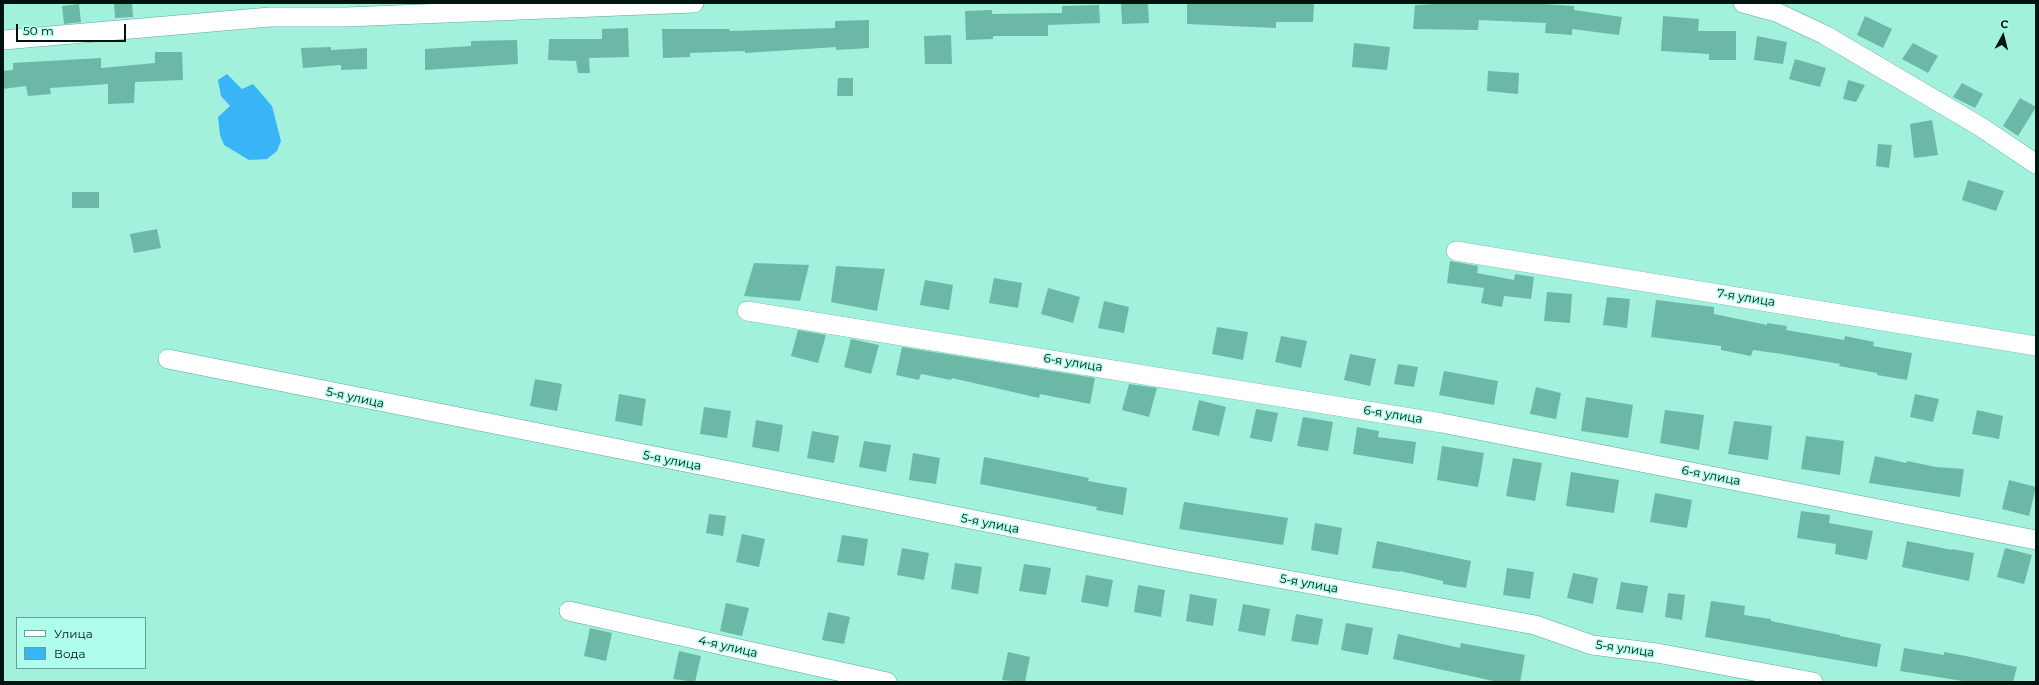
<!DOCTYPE html>
<html>
<head>
<meta charset="utf-8">
<style>
  body { margin:0 }
  #map { position:relative; width:2039px; height:685px; overflow:hidden; background:#a2f1dd; font-family:Montserrat,sans-serif }
  canvas { display:block }
  .frame { position:absolute; inset:0; border:4px solid #00140f; pointer-events:none }
  .legend { position:absolute; left:16px; top:617px; width:130px; height:52px; box-sizing:border-box; background:#affeeb; border:1px solid #69a093; margin:0; padding:5px 7px; list-style:none; font-size:12px; color:#00140f }
  .legend li { display:flex; align-items:center; gap:8px; height:20px }
  .legend b { width:20px; border:1px solid #69a093 }
  .north { position:absolute; left:1983px; top:16px; width:40px; height:40px; -webkit-text-stroke:3px #affeeb; paint-order:stroke; rotate:7deg; font-size:11px; font-weight:700; line-height:16px; text-align:center; color:#00140f }
  .north::after { content:''; display:block; margin:auto; width:14px; height:18px; background:#00140f; clip-path:polygon(50% 0,100% 100%,50% 72%,0 100%) }
  .scale { position:absolute; left:16px; top:24px; width:110px; height:18px; box-sizing:border-box; border:2px solid #00140f; border-top:0; padding-left:5px; font-size:12px; line-height:14px; white-space:nowrap; color:#00140f; -webkit-text-stroke:3px #affeeb; paint-order:stroke }
</style>
</head>
<body>
<div id="map">
<canvas width="2039" height="685"></canvas>
<div class="frame"></div>
<ul class="legend">
<li><b style="height:5px;background:#fff"></b>Улица</li>
<li><b style="height:11px;background:#39b5f7"></b>Вода</li>
</ul>
<div class="north">С</div>
<div class="scale">50 m</div>
</div>
<script>
const c = document.querySelector('canvas').getContext('2d');
c.lineJoin = 'round';
function fillPath(path, color) { c.fillStyle = color; c.fill(path, 'evenodd'); }
const poly = rows => new Path2D(rows.map(r => 'M' + r).join(''));
function strokePath(path, color, width, dash) { c.strokeStyle = color; c.lineWidth = width; c.lineCap = dash ? 'butt' : 'round'; c.setLineDash(dash || []); c.stroke(path); }
function drawText(font, color, halo, rows, align = 'center') {
  c.font = font + ' Montserrat,sans-serif'; c.lineWidth = 3; c.setLineDash([]); c.textBaseline = 'middle'; c.strokeStyle = halo; c.fillStyle = color; for (const [text, x, y, turn = 0] of rows) {
    c.save(); c.translate(x, y); c.rotate((+turn || 0) * Math.PI / 180); c.textAlign = isNaN(turn) ? turn : align; if (halo) c.strokeText(text, 0, 0); c.fillText(text, 0, 0); c.restore();
  }
}
fillPath(poly([
  [227,74,242,89,253,84,272,106,281,141,277,151,267,159,249,160,224,145,220,135,218,117,230,106,221,96,218,80]
]), '#39b5f7');
fillPath(poly([
  [114,3,132,3,133,17,115,18],
  [1121,3,1148,3,1149,23,1122,24],
  [1187,3,1314,4,1313,22,1276,22,1276,28,1187,24],
  [1453,3,1529,3,1574,6,1574,10,1622,17,1619,35,1572,29,1572,35,1545,33,1546,23,1479,20,1478,30,1413,29,1415,5],
  [79,4,81,22,64,24,62,6],
  [1099,5,1100,23,1048,25,1048,36,993,36,993,39,966,40,965,11,992,10,992,14,1062,13,1062,6],
  [1663,16,1699,19,1698,31,1736,31,1736,60,1709,60,1709,54,1661,51],
  [1865,16,1892,29,1883,48,1857,35],
  [869,20,869,48,836,50,836,47,745,53,745,51,690,53,690,57,663,58,662,29,729,29,730,31,835,28,835,21],
  [628,28,629,57,589,58,590,73,578,73,576,61,548,60,549,39,602,39,602,29],
  [951,35,952,64,925,64,924,36],
  [1757,36,1787,42,1783,64,1754,60],
  [517,40,518,64,425,70,425,49,471,46,471,41],
  [1354,43,1390,47,1387,70,1352,67],
  [1913,43,1938,56,1928,73,1902,59],
  [331,47,331,50,367,48,367,69,341,70,341,65,303,68,301,48],
  [155,52,182,52,183,80,135,82,134,103,108,104,108,84,50,88,51,94,28,96,26,86,3,89,3,71,13,70,13,63,101,58,101,68,155,63],
  [1795,59,1826,68,1820,87,1789,79],
  [1488,71,1519,73,1518,94,1487,91],
  [838,78,853,78,853,96,837,96],
  [1848,80,1865,85,1856,102,1843,99],
  [1962,83,1983,94,1975,108,1953,97],
  [2020,98,2036,107,2018,136,2003,126],
  [1932,120,1938,155,1914,158,1910,124],
  [1878,144,1892,145,1889,168,1876,166],
  [1968,180,2004,191,1996,211,1962,200],
  [72,192,99,192,99,208,72,208],
  [157,229,161,248,134,253,130,234],
  [1450,261,1478,266,1477,273,1514,280,1515,274,1534,277,1531,299,1504,296,1502,307,1481,303,1484,288,1447,283],
  [754,263,809,265,800,301,744,296],
  [836,266,885,269,877,311,831,302],
  [994,278,1022,283,1018,308,989,303],
  [925,280,953,285,949,310,920,305],
  [1048,288,1080,297,1073,323,1041,314],
  [1547,292,1572,294,1570,323,1544,321],
  [1607,297,1630,299,1627,328,1603,325],
  [1656,300,1714,307,1714,314,1767,325,1767,323,1787,326,1786,330,1844,340,1845,336,1874,342,1873,346,1912,353,1907,380,1877,375,1877,373,1839,366,1840,364,1782,354,1753,350,1751,356,1721,350,1721,346,1651,337],
  [1104,301,1129,307,1124,333,1098,328],
  [1217,327,1248,332,1243,360,1212,354],
  [798,330,826,335,818,363,791,356],
  [1281,336,1307,341,1301,368,1275,362],
  [851,339,879,345,871,374,844,367],
  [902,347,1095,378,1090,404,1040,394,1039,398,952,378,951,380,921,374,919,380,896,375],
  [1350,354,1376,359,1370,386,1344,380],
  [1398,364,1418,367,1414,387,1394,384],
  [1444,371,1498,381,1494,405,1439,395],
  [535,379,562,384,557,411,530,406],
  [1129,384,1157,388,1149,417,1122,410],
  [1536,387,1561,393,1556,419,1530,414],
  [619,394,646,399,642,426,615,421],
  [1915,394,1939,399,1933,422,1910,417],
  [1586,397,1633,405,1628,438,1581,431],
  [1199,400,1226,407,1219,436,1192,430],
  [704,407,731,411,727,438,700,434],
  [1256,409,1278,413,1272,442,1250,438],
  [1665,410,1704,415,1699,450,1660,443],
  [1977,410,2003,416,1999,439,1972,434],
  [1303,417,1333,422,1328,451,1297,446],
  [756,420,783,425,779,452,752,447],
  [1734,421,1772,426,1768,460,1728,454],
  [1357,427,1379,431,1378,437,1416,442,1413,464,1353,454],
  [812,431,839,436,834,463,807,458],
  [1806,436,1844,441,1840,475,1801,469],
  [864,441,891,445,886,472,859,467],
  [1442,446,1484,453,1478,487,1437,480],
  [913,453,940,458,936,484,909,480],
  [1875,456,1906,463,1907,461,1936,467,1964,469,1960,497,1869,483],
  [984,457,1089,478,1088,481,1127,488,1123,515,1096,510,1097,507,980,484],
  [1513,458,1542,463,1535,501,1506,496],
  [1571,472,1619,480,1614,513,1566,506],
  [2009,480,2036,487,2029,516,2002,509],
  [1655,493,1692,500,1687,528,1650,522],
  [1184,502,1288,518,1283,545,1179,529],
  [1801,511,1830,515,1829,523,1873,531,1867,560,1835,554,1836,544,1797,538],
  [709,514,726,516,723,536,706,533],
  [1315,523,1342,528,1338,555,1311,550],
  [742,534,765,539,759,567,736,562],
  [842,535,868,539,864,566,837,562],
  [1377,541,1471,561,1466,588,1443,584,1443,581,1400,571,1399,572,1372,568],
  [1907,541,1952,550,1952,549,1974,553,1969,581,1902,567],
  [902,548,929,553,924,580,897,575],
  [2005,548,2032,555,2024,584,1997,577],
  [955,563,982,567,978,594,951,589],
  [1024,564,1051,568,1046,595,1019,591],
  [1507,568,1534,572,1530,599,1503,595],
  [1573,573,1598,578,1593,604,1567,598],
  [1086,575,1113,580,1108,607,1081,602],
  [1621,582,1648,586,1643,613,1616,609],
  [1138,585,1165,590,1161,617,1134,612],
  [1668,593,1685,595,1682,620,1665,617],
  [1190,594,1217,599,1213,626,1186,621],
  [1711,601,1745,606,1744,615,1771,619,1771,621,1840,635,1840,636,1881,644,1877,667,1705,637],
  [726,603,749,608,742,636,720,631],
  [1243,604,1270,609,1265,636,1238,631],
  [828,612,850,617,844,644,822,640],
  [1296,614,1323,619,1318,645,1291,641],
  [1346,623,1373,628,1368,655,1341,650],
  [590,628,612,633,606,661,584,656],
  [1398,634,1460,648,1461,643,1525,655,1520,682,1498,682,1393,659],
  [1904,648,1944,655,1944,652,1971,657,2017,667,2013,682,1969,682,1900,671],
  [679,651,701,656,695,682,673,679],
  [1008,652,1030,657,1025,682,1002,680]
]), '#6bb8a6');
const minor = poly([
  [1743,3,1776,12,1825,35,1981,127,2036,164],
  [3,40,270,17,346,17,694,3],
  [1456,251,2036,346],
  [747,311,1442,423,2036,540],
  [168,359,1156,556,1535,625,1592,645,1657,653,1813,682],
  [569,611,887,682]
]);
strokePath(minor, '#5ca997', 20);
strokePath(minor, '#fff', 19);
drawText('12px', '#00140f', '#affeeb', [
  ["7-я улица",1746,298,9],
  ["6-я улица",1073,363,9],
  ["5-я улица",355,398,12],
  ["6-я улица",1393,415,9],
  ["5-я улица",672,461,11],
  ["6-я улица",1711,476,11],
  ["5-я улица",990,524,11],
  ["5-я улица",1309,584,10],
  ["4-я улица",728,647,13],
  ["5-я улица",1625,649,8]
]);
</script>
</body>
</html>
